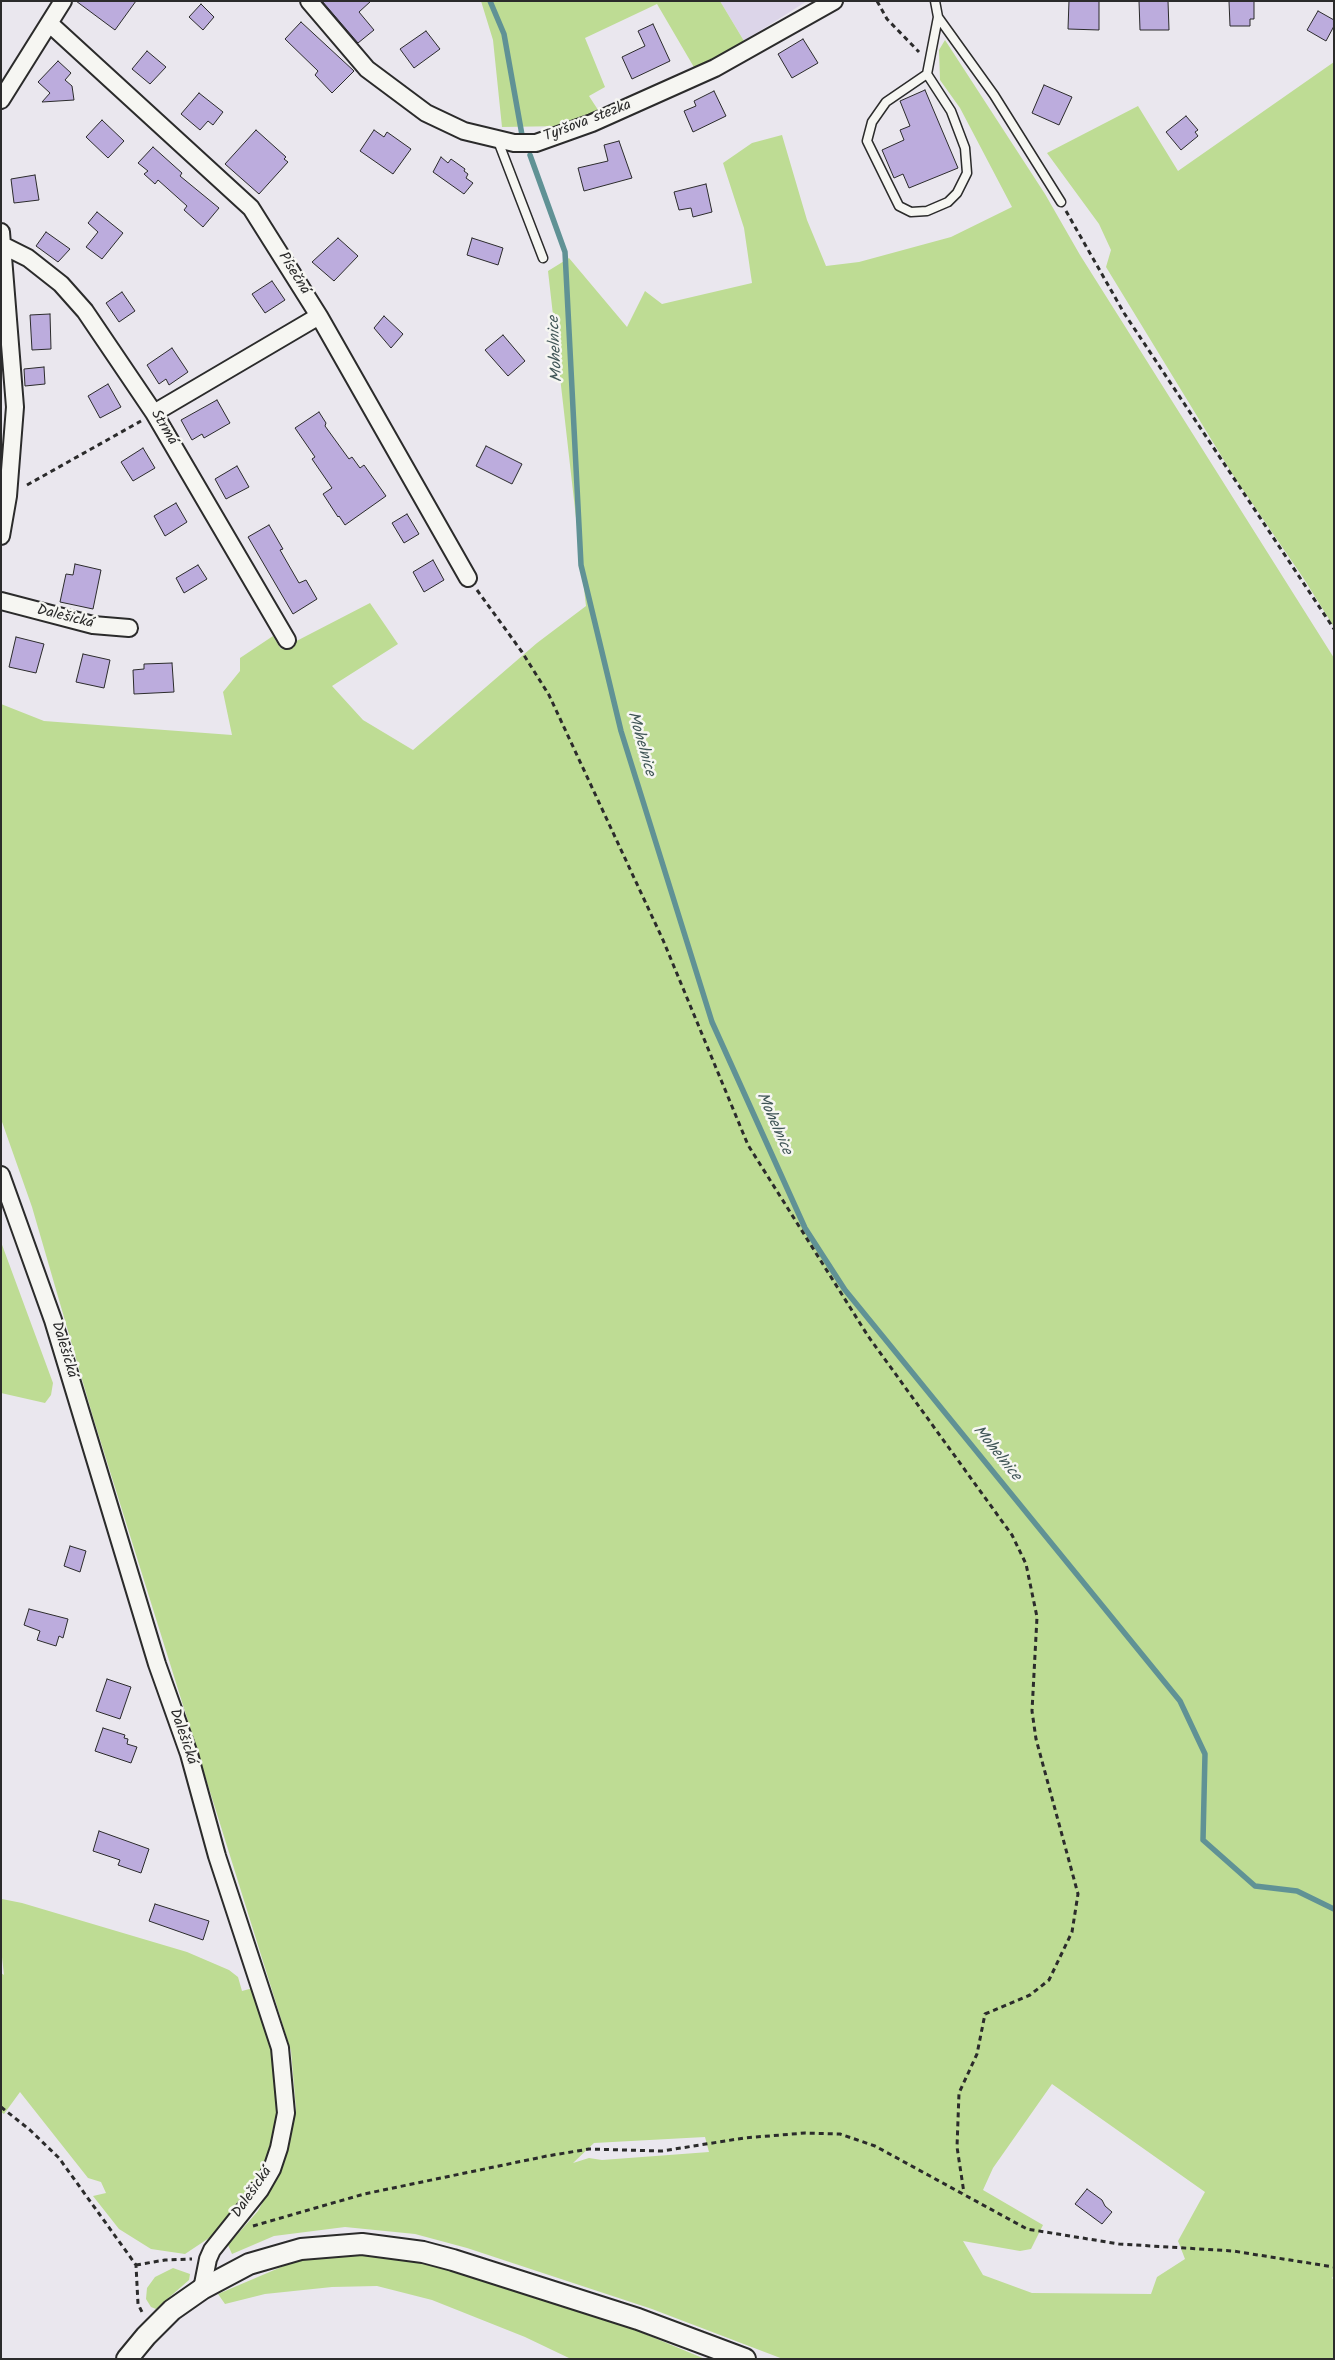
<!DOCTYPE html>
<html>
<head>
<meta charset="utf-8">
<style>
  body { margin:0 }
  #map { position:relative; width:1335px; height:2360px; overflow:hidden; background:#eae7ee; font-family:Kalam,sans-serif }
  canvas { display:block }
  .frame { position:absolute; inset:0; border:2px solid #2b2b2b; pointer-events:none }
</style>
</head>
<body>
<div id="map">
<canvas width="1335" height="2360"></canvas>
<div class="frame"></div>
</div>
<script>
const c = document.querySelector('canvas').getContext('2d');
c.lineJoin = 'round';
function fillPath(path, color) { c.fillStyle = color; c.fill(path, 'evenodd'); }
const poly = rows => new Path2D(rows.map(r => 'M' + r).join(''));
function strokePath(path, color, width, dash) { c.strokeStyle = color; c.lineWidth = width; c.lineCap = dash ? 'butt' : 'round'; c.setLineDash(dash || []); c.stroke(path); }
function drawText(font, color, halo, rows, align = 'center') {
  c.font = font + ' Kalam,sans-serif'; c.lineWidth = 5; c.setLineDash([]); c.textBaseline = 'middle'; c.strokeStyle = halo; c.fillStyle = color; for (const [text, x, y, turn = 0] of rows) {
    c.save(); c.translate(x, y); c.rotate((+turn || 0) * Math.PI / 180); c.textAlign = isNaN(turn) ? turn : align; if (halo) c.strokeText(text, 0, 0); c.fillText(text, 0, 0); c.restore();
  }
}
fillPath(poly([
  [720,1,807,1,744,41]
]), '#dcd5e9');
fillPath(poly([
  [481,1,720,1,744,41,695,69,657,4,585,38,605,87,589,96,600,113,565,126,502,127,493,40],
  [945,40,1045,194,1080,255,1334,658,1334,2275,1332,2278,1334,2280,1334,2359,783,2359,652,2309,467,2248,415,2234,345,2227,274,2236,232,2254,228,2245,258,2211,283,2163,296,2109,291,2051,93,1417,32,1207,1,1119,1,704,44,721,232,735,223,692,240,671,240,658,273,636,281,649,370,603,398,644,332,686,363,720,413,750,537,643,586,606,548,271,569,258,627,327,645,291,662,304,752,283,744,228,723,163,752,143,782,135,807,220,826,266,859,262,951,237,1012,207,960,108,940,80,939,50],
  [1052,2084,1205,2192,1178,2241,1185,2259,1157,2277,1151,2294,1032,2293,983,2275,963,2241,1020,2251,1031,2249,1043,2225,983,2190,993,2168],
  [705,2137,709,2152,602,2160,589,2158,573,2163,594,2143],
  [1334,62,1334,627,1304,579,1233,475,1106,267,1111,250,1099,224,1047,153,1138,106,1178,171],
  [1,1242,53,1383,51,1395,45,1403,1,1393],
  [2,1899,22,1903,187,1952,229,1970,238,1977,242,1991,253,1988,261,2019,273,2044,281,2097,271,2152,259,2180,244,2199,235,2205,234,2213,212,2236,185,2254,151,2249,119,2229,93,2196,106,2193,101,2182,88,2178,20,2092,4,2114,1,2112,1,1973,4,1975,1,1948],
  [350,2253,412,2256,595,2313,705,2359,571,2359,525,2337,432,2300,377,2286,332,2287,265,2294,225,2304,218,2294,300,2259],
  [173,2268,190,2274,189,2280,156,2309,151,2307,146,2299,147,2288,155,2277]
]), '#bedc94');
strokePath(poly([
  [490,1,504,34,522,135],
  [530,155,565,252,581,565,621,731,712,1022,805,1228,845,1290,1180,1701,1205,1754,1203,1840,1255,1886,1297,1891,1334,1909]
]), '#609295', 5.5);
const building = poly([
  [76,1,136,1,115,30,76,1],
  [322,1,371,1,359,12,374,30,358,43,322,1],
  [1069,1,1099,1,1099,30,1068,29,1069,1],
  [1139,1,1168,1,1169,30,1140,30,1139,1],
  [1229,1,1254,1,1254,19,1250,19,1250,26,1230,26,1229,1],
  [201,4,214,17,203,30,189,17,201,4],
  [1318,11,1334,20,1334,26,1326,41,1307,30,1318,11],
  [301,22,354,71,332,93,315,75,318,71,285,39,301,22],
  [653,24,670,61,632,79,622,57,645,46,638,31,653,24],
  [426,31,440,49,414,68,400,49,426,31],
  [803,39,818,63,792,78,778,54,803,39],
  [147,51,166,67,150,84,132,69,147,51],
  [58,61,71,73,65,80,72,86,74,100,42,102,50,93,38,82,58,61],
  [1044,85,1072,97,1059,125,1032,113,1044,85],
  [925,90,958,168,909,188,903,174,894,178,882,150,904,140,900,130,910,126,900,101,925,90],
  [714,91,726,116,693,132,684,111,696,106,694,101,714,91],
  [199,93,223,112,213,125,208,121,200,130,181,114,199,93],
  [1186,116,1198,130,1195,132,1198,136,1181,150,1166,132,1186,116],
  [102,120,124,141,108,158,86,137,102,120],
  [256,130,286,157,284,159,288,162,259,194,225,164,256,130],
  [374,130,384,137,387,132,411,149,393,174,360,151,374,130],
  [619,141,632,178,584,191,578,168,608,161,604,145,619,141],
  [153,147,182,173,180,176,219,208,203,227,184,210,187,206,158,180,155,184,144,174,148,171,138,163,153,147],
  [441,157,448,163,451,159,465,169,464,171,468,174,466,178,473,183,464,194,433,172,441,157],
  [35,175,39,200,14,203,11,179,35,175],
  [706,184,712,212,693,217,691,208,679,210,674,192,706,184],
  [97,212,123,233,102,259,86,247,98,232,88,223,97,212],
  [46,232,70,249,58,262,36,246,46,232],
  [338,238,358,256,334,281,312,262,338,238],
  [472,238,503,248,498,265,467,255,472,238],
  [272,281,285,300,265,313,252,294,272,281],
  [122,292,135,311,119,322,106,303,122,292],
  [50,314,51,349,32,350,30,315,50,314],
  [384,316,403,334,391,348,374,328,384,316],
  [503,335,525,361,508,376,485,350,503,335],
  [172,348,188,372,169,385,166,379,159,384,147,365,172,348],
  [44,367,45,384,25,386,24,369,44,367],
  [108,384,121,407,100,418,88,396,108,384],
  [217,400,230,423,204,438,202,434,192,440,181,420,217,400],
  [319,412,326,423,325,426,349,459,352,457,360,468,364,465,386,496,345,525,339,516,338,517,323,494,332,488,312,459,315,457,295,428,319,412],
  [486,446,522,464,512,484,476,466,486,446],
  [143,448,155,468,133,481,121,462,143,448],
  [237,466,249,487,226,499,215,479,237,466],
  [176,503,187,522,165,536,154,516,176,503],
  [407,514,419,534,404,543,392,523,407,514],
  [269,525,283,549,280,550,299,583,306,580,317,599,293,614,248,537,269,525],
  [433,560,444,580,424,592,413,572,433,560],
  [75,564,101,570,93,609,60,602,66,574,73,575,75,564],
  [198,565,207,579,184,593,176,578,198,565],
  [16,637,44,644,36,673,9,667,16,637],
  [83,654,110,660,104,688,76,682,83,654],
  [172,663,174,692,134,694,133,670,144,669,144,664,172,663],
  [70,1546,86,1551,80,1572,64,1566,70,1546],
  [29,1609,68,1619,63,1638,59,1636,56,1646,37,1640,40,1631,24,1625,29,1609],
  [107,1679,131,1687,120,1719,96,1711,107,1679],
  [103,1728,125,1735,124,1738,128,1739,127,1744,137,1747,131,1763,95,1751,103,1728],
  [99,1831,149,1849,141,1873,118,1865,120,1860,93,1851,99,1831],
  [155,1904,209,1921,203,1940,149,1921,155,1904],
  [1087,2189,1102,2200,1105,2206,1112,2212,1102,2224,1075,2204,1087,2189]
]);
fillPath(building, '#bcacdd');
strokePath(building, '#2b2b2b', 1);
const service = poly([
  [935,1,938,17,994,95,1061,202],
  [927,74,951,111,965,148,967,173,957,193,948,202,927,211,911,212,899,206,867,141,872,122,886,102,927,74,938,17],
  [498,141,543,258]
]);
const minor = poly([
  [309,1,367,69,426,113,464,131,514,143,536,143,592,123,715,68,834,1],
  [50,24,251,208,319,316,468,578],
  [1,100,63,1],
  [1,232,15,407,8,496,1,536],
  [4,246,28,258,61,284,85,311,154,413,287,640],
  [154,413,319,316],
  [1,601,93,625,129,628],
  [1,1175,53,1320,157,1664,189,1754,217,1856,280,2048,286,2113,279,2148,272,2169,260,2190,212,2250,208,2259,202,2289]
]);
const tertiary = poly([
  [127,2359,146,2336,172,2310,202,2289,249,2264,301,2249,362,2244,423,2252,453,2260,638,2319,745,2359]
]);
strokePath(service, '#2b2b2b', 11);
strokePath(minor, '#2b2b2b', 20);
strokePath(tertiary, '#2b2b2b', 24);
strokePath(poly([
  [877,1,887,19,919,52],
  [1066,211,1124,313,1334,629],
  [27,485,141,421],
  [477,590,522,652,549,695,663,940,748,1145,868,1336,1012,1535,1026,1564,1037,1617,1032,1711,1036,1739,1078,1894,1072,1932,1049,1980,1030,1995,985,2014,977,2054,959,2093,957,2147,964,2193],
  [1,2107,30,2130,59,2158,136,2265,138,2304,143,2314],
  [253,2226,364,2194,547,2156,589,2149,662,2151,744,2138,805,2133,840,2134,875,2146,1027,2229,1119,2244,1233,2251,1334,2267],
  [136,2265,165,2260,192,2259]
]), '#2b2b2b', 3, [5, 4]);
strokePath(service, '#f6f6f2', 8);
strokePath(minor, '#f6f6f2', 16);
strokePath(tertiary, '#f6f6f2', 20);
drawText('15px', '#2b2b2b', '#f6f6f2', [
  ["Tyršova stezka",588,122,-21],
  ["Písečná",293,274,58],
  ["Strmá",163,428,59],
  ["Dalešická",65,618,14],
  ["Dalešická",63,1350,73],
  ["Dalešická",182,1737,71],
  ["Dalešická",253,2193,-55]
]);
drawText('italic 16px', '#415657', '#f6f6f2', [
  ["Mohelnice",557,349,-93],
  ["Mohelnice",640,744,74],
  ["Mohelnice",773,1124,66],
  ["Mohelnice",996,1454,51]
]);
</script>
</body>
</html>
